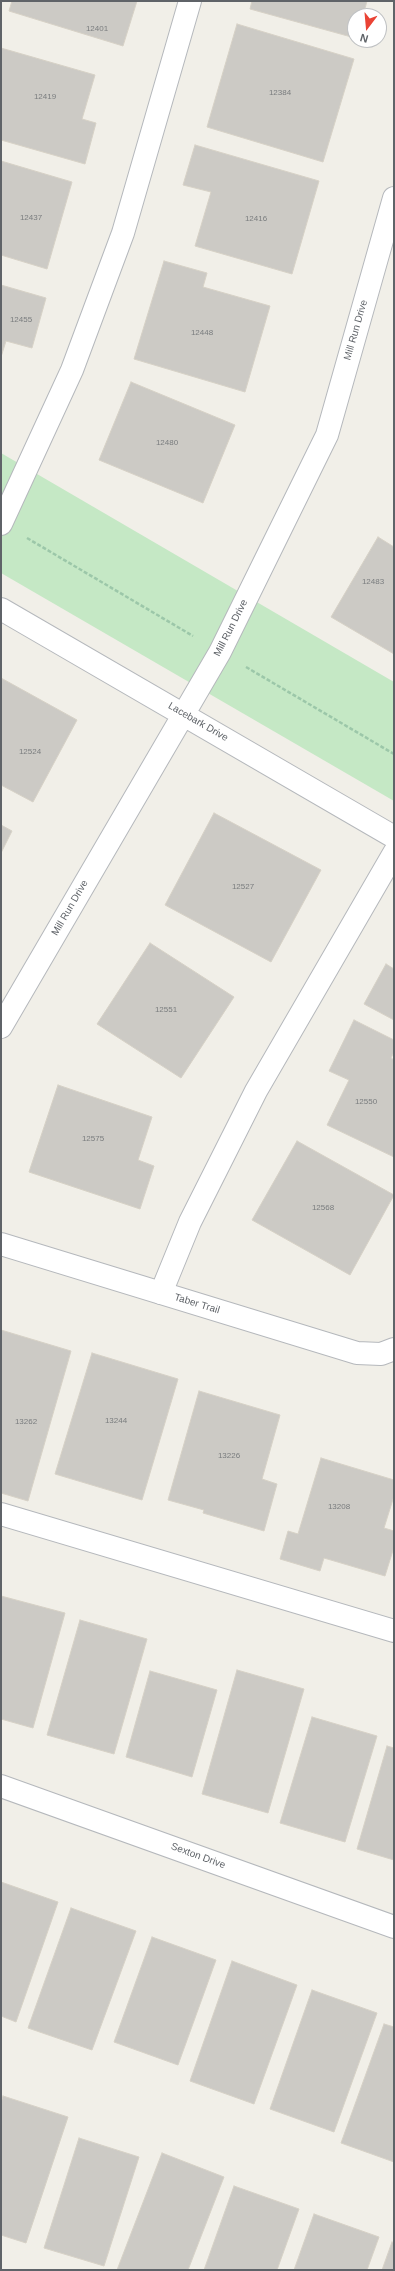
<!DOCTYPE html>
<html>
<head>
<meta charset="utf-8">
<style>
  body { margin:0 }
  #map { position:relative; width:395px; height:2271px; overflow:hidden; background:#f1efe8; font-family:Helvetica,sans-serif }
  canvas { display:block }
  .frame { position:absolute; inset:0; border:2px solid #5f6368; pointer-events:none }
  .north { position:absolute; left:347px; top:8px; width:40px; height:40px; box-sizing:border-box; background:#fff; border:1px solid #bfc1c3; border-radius:50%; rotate:196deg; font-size:11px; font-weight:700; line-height:16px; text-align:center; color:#5f6368 }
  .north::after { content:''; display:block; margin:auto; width:14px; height:18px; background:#ea4335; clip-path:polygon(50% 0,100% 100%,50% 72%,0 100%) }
</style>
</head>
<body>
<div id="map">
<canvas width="395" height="2271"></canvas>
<div class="frame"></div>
<div class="north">N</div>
</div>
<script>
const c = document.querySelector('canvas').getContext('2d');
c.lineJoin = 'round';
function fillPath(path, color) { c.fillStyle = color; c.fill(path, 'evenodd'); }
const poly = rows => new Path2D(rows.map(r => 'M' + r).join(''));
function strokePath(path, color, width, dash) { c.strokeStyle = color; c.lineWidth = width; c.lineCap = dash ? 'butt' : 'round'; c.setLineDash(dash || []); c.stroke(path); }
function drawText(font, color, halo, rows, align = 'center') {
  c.font = font + ' Helvetica,sans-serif'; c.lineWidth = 3; c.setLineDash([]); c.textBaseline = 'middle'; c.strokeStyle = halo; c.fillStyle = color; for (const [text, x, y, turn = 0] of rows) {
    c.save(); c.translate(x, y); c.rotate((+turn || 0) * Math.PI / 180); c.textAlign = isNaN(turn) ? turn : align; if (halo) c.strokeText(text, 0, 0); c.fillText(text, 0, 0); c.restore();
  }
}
fillPath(poly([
  [1,453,394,682,394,801,1,573]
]), '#c5e8c5');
const building = poly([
  [12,1,137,1,123,46,9,11,12,1],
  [252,1,367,1,363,16,355,16,355,38,250,9,252,1],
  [237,24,354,59,323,162,207,127,237,24],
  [1,48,95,75,82,119,96,123,85,164,1,140,1,48],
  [195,145,319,181,292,274,195,246,211,192,183,185,195,145],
  [1,161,72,182,47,269,1,255,1,161],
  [164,261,207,273,203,287,270,306,245,392,134,359,164,261],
  [1,285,46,298,32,348,6,341,1,357,1,285],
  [131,382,235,425,203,503,99,460,131,382],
  [378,537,394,547,394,654,331,617,378,537],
  [1,678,77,720,33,802,1,785,1,678],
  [214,813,321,870,271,962,165,905,214,813],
  [1,825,12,831,1,853,1,825],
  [150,943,234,997,181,1078,97,1024,150,943],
  [386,964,394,969,394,1020,364,1004,386,964],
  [354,1020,394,1040,394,1052,391,1058,394,1060,394,1157,327,1125,349,1080,329,1071,354,1020],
  [58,1085,152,1117,138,1160,154,1166,140,1209,29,1172,58,1085],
  [297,1141,394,1195,350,1275,252,1220,297,1141],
  [1,1330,71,1351,28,1501,1,1493,1,1330],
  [92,1353,178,1379,142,1500,55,1474,92,1353],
  [199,1391,280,1415,262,1479,277,1484,264,1531,203,1513,204,1510,168,1500,199,1391],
  [321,1458,394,1480,394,1496,384,1528,394,1531,394,1547,385,1576,324,1558,320,1571,280,1559,288,1531,298,1534,321,1458],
  [1,1596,65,1613,33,1728,1,1719,1,1596],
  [80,1620,147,1639,114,1754,47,1735,80,1620],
  [237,1670,304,1689,268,1813,202,1794,237,1670],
  [150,1671,217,1690,192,1777,126,1757,150,1671],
  [312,1717,377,1736,345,1842,280,1823,312,1717],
  [387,1746,394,1748,394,1860,357,1849,387,1746],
  [1,1882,58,1902,16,2022,1,2016,1,1882],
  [71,1908,136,1931,92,2050,28,2028,71,1908],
  [152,1937,216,1960,178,2065,114,2042,152,1937],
  [232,1961,297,1985,254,2104,190,2081,232,1961],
  [312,1990,377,2013,334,2132,270,2109,312,1990],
  [384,2024,394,2027,394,2162,341,2143,384,2024],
  [3,2096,68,2117,26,2243,1,2235,1,2103,3,2096],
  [79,2138,139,2157,104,2266,44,2248,79,2138],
  [162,2153,224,2177,188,2270,117,2270,162,2153],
  [234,2186,299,2209,277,2270,204,2270,234,2186],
  [314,2214,379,2237,367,2270,294,2270,314,2214],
  [392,2242,394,2243,394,2270,382,2270,392,2242]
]);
fillPath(building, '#cccac5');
strokePath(building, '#d6d1c6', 1);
const lane = poly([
  [1,524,72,370,123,233,190,1],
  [161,1293,190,1222,256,1091,394,853],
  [1,1514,394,1631]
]);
const street = poly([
  [1,609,394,837],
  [1,1027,220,652,327,435,394,198],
  [1,1244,357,1353,381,1354,394,1349],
  [1,1786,394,1927]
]);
strokePath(lane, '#b5b8bc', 24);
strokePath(street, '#b5b8bc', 24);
strokePath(poly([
  [27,538,193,636],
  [246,667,394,754]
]), '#9cc7a9', 2.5, [4, 2]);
strokePath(lane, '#fff', 22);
strokePath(street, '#fff', 22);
drawText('8px', '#7a7d7f', null, [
  ["12401",97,29],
  ["12384",280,93],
  ["12419",45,97],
  ["12437",31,218],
  ["12416",256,219],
  ["12455",21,320],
  ["12448",202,333],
  ["12480",167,443],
  ["12483",373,582],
  ["12524",30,752],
  ["12527",243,887],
  ["12551",166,1010],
  ["12550",366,1102],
  ["12575",93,1139],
  ["12568",323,1208],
  ["13244",116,1421],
  ["13262",26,1422],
  ["13226",229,1456],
  ["13208",339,1507]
]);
drawText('10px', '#5f6368', '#fff', [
  ["Mill Run Drive",356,330,-74],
  ["Mill Run Drive",231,628,-63],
  ["Lacebark Drive",198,722,30],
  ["Mill Run Drive",70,908,-60],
  ["Taber Trail",197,1304,17],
  ["Sexton Drive",198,1856,20]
]);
</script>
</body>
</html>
